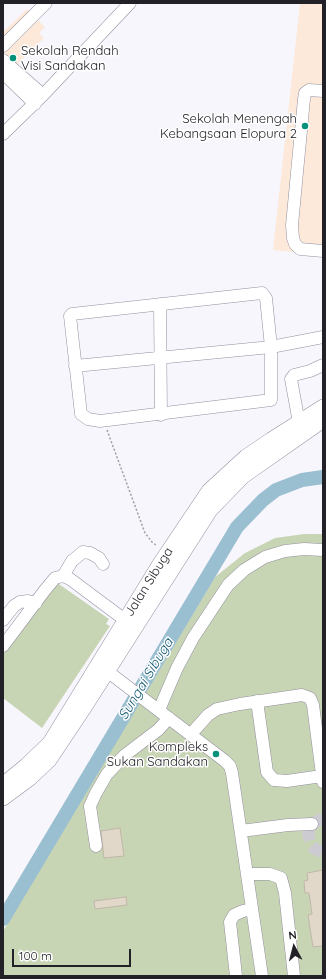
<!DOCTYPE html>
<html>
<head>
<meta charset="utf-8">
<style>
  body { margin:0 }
  #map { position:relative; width:326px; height:979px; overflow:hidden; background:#f7f6fd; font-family:Quicksand,sans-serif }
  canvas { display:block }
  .frame { position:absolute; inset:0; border:4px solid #222127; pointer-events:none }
  .north { position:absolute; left:274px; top:927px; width:40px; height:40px; -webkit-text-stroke:3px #fff; paint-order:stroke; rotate:353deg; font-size:11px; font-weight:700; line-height:16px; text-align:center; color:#222127 }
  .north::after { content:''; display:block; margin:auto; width:14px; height:18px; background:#222127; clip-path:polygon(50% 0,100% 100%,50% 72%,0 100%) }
  .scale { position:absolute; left:12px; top:949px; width:119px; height:18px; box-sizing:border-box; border:2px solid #222127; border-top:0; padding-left:5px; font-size:12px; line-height:14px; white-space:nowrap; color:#222127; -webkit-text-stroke:3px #fff; paint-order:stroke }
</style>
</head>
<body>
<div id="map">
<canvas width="326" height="979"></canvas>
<div class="frame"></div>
<div class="north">N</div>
<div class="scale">100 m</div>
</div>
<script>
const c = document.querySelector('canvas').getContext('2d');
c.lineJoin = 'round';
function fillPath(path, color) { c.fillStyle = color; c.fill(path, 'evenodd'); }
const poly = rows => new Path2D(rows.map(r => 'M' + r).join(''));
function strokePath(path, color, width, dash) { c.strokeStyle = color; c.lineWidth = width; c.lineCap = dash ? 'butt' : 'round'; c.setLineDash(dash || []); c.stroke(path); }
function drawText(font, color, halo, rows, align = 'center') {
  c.font = font + ' Quicksand,sans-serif'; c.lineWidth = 3; c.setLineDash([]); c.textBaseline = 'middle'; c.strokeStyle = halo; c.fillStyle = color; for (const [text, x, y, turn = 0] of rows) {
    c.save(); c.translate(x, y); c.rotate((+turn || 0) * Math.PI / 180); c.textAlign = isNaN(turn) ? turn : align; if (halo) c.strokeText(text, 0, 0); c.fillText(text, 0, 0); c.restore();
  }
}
fillPath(poly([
  [300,3,323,3,323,255,273,250],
  [27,9,45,27,39,33,44,38,3,78,3,32]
]), '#fde9da');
fillPath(poly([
  [304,534,323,534,323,976,3,976,3,931,215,577,245,553,275,538],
  [56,582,109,619,106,624,110,626,42,728,3,698,3,652]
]), '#c8d5b5');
strokePath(poly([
  [3,919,237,527,263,500,276,490,302,480,323,477]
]), '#9abfd1', 14);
const building = poly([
  [120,828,124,856,104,858,101,831,120,828],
  [323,870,323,946,313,947,308,915,312,914,309,893,305,893,304,881,308,880,307,873,323,870],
  [126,897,127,905,95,909,94,901,126,897]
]);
fillPath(building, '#e1d8c9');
strokePath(building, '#c0b7a9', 1);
strokePath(poly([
  [323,818,312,824,308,834,311,845,315,849,323,852]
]), '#cccbd2', 12, [12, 6]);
const minor = poly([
  [3,46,46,3],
  [3,60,43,95],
  [3,73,35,104],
  [323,91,309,90,305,93,304,99,292,225,293,238,295,244,300,249,323,251],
  [3,134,43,95,130,3],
  [262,293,266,298,271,347,271,400,100,421,88,419,81,414,70,316,72,314,262,293],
  [160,304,161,415],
  [75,366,271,347,323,337],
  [299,423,291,379,294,375,310,371,323,365],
  [63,576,72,561,83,552,90,553,99,558,103,564],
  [3,620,14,606,20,602,28,601,36,603],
  [3,646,45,590,55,578,63,576,70,579,125,620],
  [107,671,225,761,230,766,232,773,262,976],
  [257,701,267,772,274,780,287,781,322,776],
  [159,710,177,668,193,638,228,585,244,570,265,557,285,551,304,549,323,550],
  [191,734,208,715,217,709,240,704,302,695,310,698,313,705,323,782],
  [241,831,288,825,312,824],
  [96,846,90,806,96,793,107,774,125,755,158,730,169,718],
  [247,874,270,874,281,878,285,893,294,976],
  [236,976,230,922,234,915,243,911,252,909]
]);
const major = poly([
  [3,785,26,766,50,743,160,564,209,491,246,457,271,440,323,407],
  [3,798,30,778,49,760,85,706,210,510,243,476,323,420]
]);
strokePath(minor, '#928f9e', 13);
strokePath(major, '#928f9e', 16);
strokePath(poly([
  [107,430,145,533,152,542,157,546]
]), '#a1a0a7', 1.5, [2, 2]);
strokePath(minor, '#fff', 12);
strokePath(major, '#fff', 15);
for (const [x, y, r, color] of [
  [13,58,4,"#03917c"],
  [305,126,4,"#03917c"],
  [216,754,4,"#03917c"]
]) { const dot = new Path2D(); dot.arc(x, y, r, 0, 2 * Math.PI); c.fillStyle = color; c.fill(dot); strokePath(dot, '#fff', 1.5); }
drawText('13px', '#222127', '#fff', [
  ["Sekolah Rendah",21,51,"left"],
  ["Visi Sandakan",21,66,"left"],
  ["Sekolah Menengah",297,119],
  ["Kebangsaan Elopura 2",297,134],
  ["Kompleks",208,747],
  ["Sukan Sandakan",208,762]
], 'right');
drawText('13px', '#222127', '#fff', [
  ["Jalan Sibuga",149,582,-58]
]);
drawText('italic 14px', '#145973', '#fff', [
  ["Sungai Sibuga",146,679,-59]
]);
</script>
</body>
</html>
